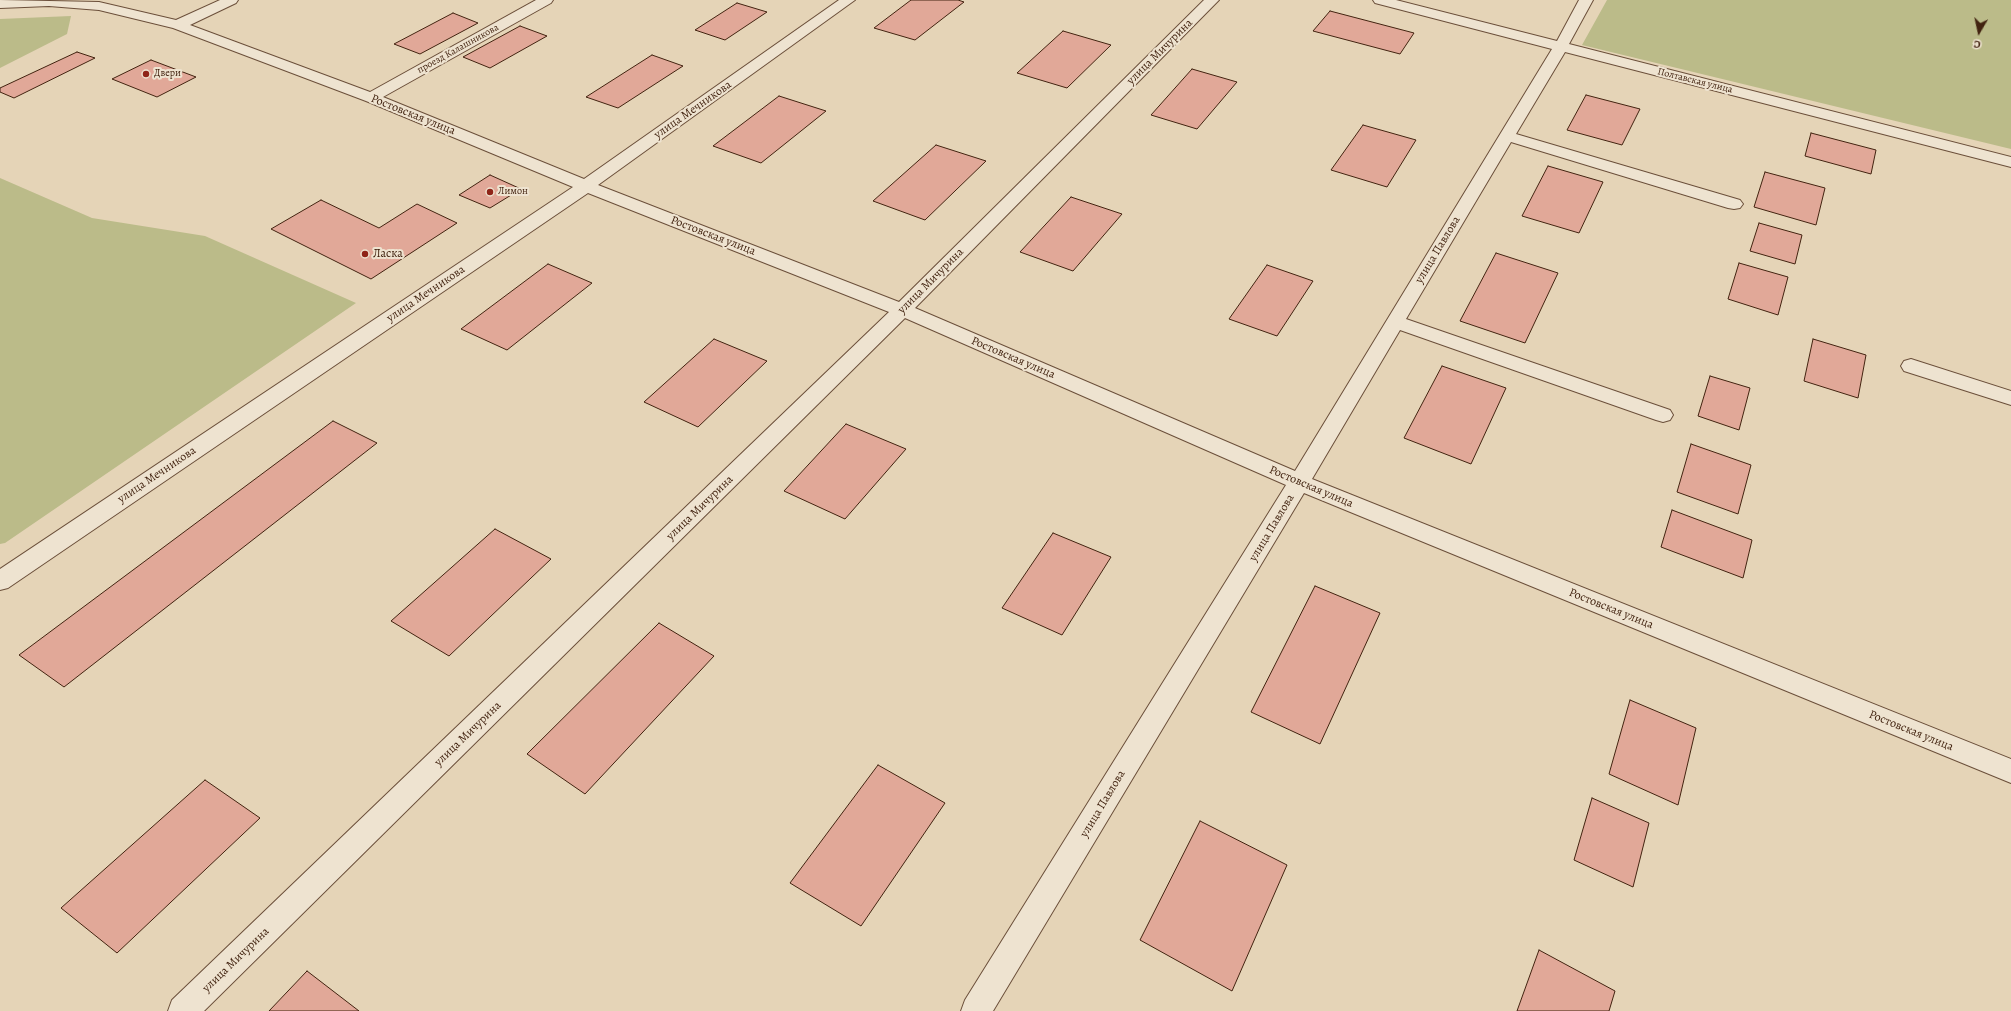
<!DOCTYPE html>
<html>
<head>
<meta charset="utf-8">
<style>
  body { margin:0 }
  #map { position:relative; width:2011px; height:1011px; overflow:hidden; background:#e5d4b7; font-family:Alegreya,serif }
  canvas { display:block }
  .north { position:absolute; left:1959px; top:12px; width:40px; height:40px; -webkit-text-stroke:3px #eee3d0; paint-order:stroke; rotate:189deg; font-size:11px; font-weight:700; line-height:16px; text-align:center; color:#422310 }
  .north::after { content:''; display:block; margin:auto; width:14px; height:18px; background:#422310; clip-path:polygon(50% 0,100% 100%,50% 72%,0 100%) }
</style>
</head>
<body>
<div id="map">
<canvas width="2011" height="1011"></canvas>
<div class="north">С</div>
</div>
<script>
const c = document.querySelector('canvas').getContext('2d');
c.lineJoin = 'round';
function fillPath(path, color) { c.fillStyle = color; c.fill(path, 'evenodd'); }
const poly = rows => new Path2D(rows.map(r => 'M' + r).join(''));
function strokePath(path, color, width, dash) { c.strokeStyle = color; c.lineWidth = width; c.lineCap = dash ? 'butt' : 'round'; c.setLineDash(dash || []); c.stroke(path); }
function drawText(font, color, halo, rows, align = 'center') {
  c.font = font + ' Alegreya,serif'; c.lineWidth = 4; c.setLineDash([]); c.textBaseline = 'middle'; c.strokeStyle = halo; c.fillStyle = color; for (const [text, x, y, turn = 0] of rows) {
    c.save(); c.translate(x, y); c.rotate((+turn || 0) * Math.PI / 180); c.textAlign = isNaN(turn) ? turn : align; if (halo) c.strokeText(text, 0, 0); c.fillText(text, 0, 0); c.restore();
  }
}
fillPath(poly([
  [1607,0,2011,0,2011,149,1582,45],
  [71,16,67,34,0,68,0,19],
  [0,178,92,218,205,236,356,303,5,543,0,544]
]), '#bbbb89');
const building = poly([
  [911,0,958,0,964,2,915,40,874,28,911,0],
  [737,3,767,12,725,40,695,30,737,3],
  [1330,11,1414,33,1400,54,1313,31,1330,11],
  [453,13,478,23,420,54,394,44,453,13],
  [520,26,547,36,490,68,463,57,520,26],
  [1063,31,1111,45,1067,88,1017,73,1063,31],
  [77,52,95,58,14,98,0,92,0,88,77,52],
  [652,55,683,66,618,108,586,97,652,55],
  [151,60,196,77,157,97,112,79,151,60],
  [1192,69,1237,82,1197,129,1151,115,1192,69],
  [1586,95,1640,109,1622,145,1567,130,1586,95],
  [779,96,826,111,761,163,713,146,779,96],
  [1363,125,1416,140,1387,187,1331,170,1363,125],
  [1811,133,1876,150,1871,174,1805,156,1811,133],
  [936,145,986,161,925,220,873,201,936,145],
  [1548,166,1603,182,1579,233,1522,216,1548,166],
  [1765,172,1825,188,1816,225,1754,207,1765,172],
  [490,175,521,189,490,208,459,195,490,175],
  [1071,197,1122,214,1073,271,1020,252,1071,197],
  [321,200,379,228,417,204,457,223,371,279,271,229,321,200],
  [1759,223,1802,235,1795,264,1750,251,1759,223],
  [1496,253,1558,273,1525,343,1460,321,1496,253],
  [1739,263,1788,277,1778,315,1728,299,1739,263],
  [548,264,592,283,507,350,461,329,548,264],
  [1267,265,1313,281,1277,336,1229,319,1267,265],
  [714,339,767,361,698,427,644,402,714,339],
  [1813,339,1866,355,1858,398,1804,381,1813,339],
  [1442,366,1506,388,1471,464,1404,438,1442,366],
  [1710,376,1750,388,1739,430,1698,416,1710,376],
  [333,421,377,443,64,687,19,655,333,421],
  [846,424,906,449,845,519,784,491,846,424],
  [1691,444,1751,465,1738,514,1677,492,1691,444],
  [1672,510,1752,540,1743,578,1661,547,1672,510],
  [495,529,551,559,449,656,391,621,495,529],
  [1053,533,1111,557,1062,635,1002,608,1053,533],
  [1315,586,1380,613,1320,744,1251,712,1315,586],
  [659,623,714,656,585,794,527,754,659,623],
  [1630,700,1696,728,1678,805,1609,774,1630,700],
  [878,765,945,803,861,926,790,883,878,765],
  [205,780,260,818,117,953,61,908,205,780],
  [1592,798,1649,823,1633,887,1574,860,1592,798],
  [1200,821,1287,865,1232,991,1140,940,1200,821],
  [1539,950,1615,991,1609,1011,1517,1011,1539,950],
  [307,971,359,1011,269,1011,307,971]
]);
fillPath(building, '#e1a898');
strokePath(building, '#422310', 1);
const minor = poly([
  [0,0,99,2,176,20,220,0,238,0,236,3,190,25,370,92,536,0,553,0,551,3,383,97,584,179,839,0,855,0,598,185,899,302,1204,0,1219,0,915,308,1295,471,1552,49,1375,3,1373,0,1396,0,1557,41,1579,0,1593,0,1569,44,2011,157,2011,167,1565,52,1516,134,1740,200,1743,204,1740,208,1734,209,1728,208,1511,142,1406,319,1670,410,1673,415,1670,420,1663,422,1656,420,1400,330,1312,479,2011,759,2011,783,1304,493,993,1011,961,1011,965,1000,1286,485,905,318,204,1011,168,1011,172,1000,889,312,588,193,8,588,0,590,0,569,573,187,366,101,173,28,99,10,49,6,0,8,0,0],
  [1911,359,2011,391,2011,405,1904,371,1901,366,1904,361,1911,359]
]);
strokePath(minor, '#6b4f3a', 2);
fillPath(minor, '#eee3d0');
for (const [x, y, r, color] of [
  [146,74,4,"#8f2418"],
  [490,192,4,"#8f2418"],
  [365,254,4,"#8f2418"]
]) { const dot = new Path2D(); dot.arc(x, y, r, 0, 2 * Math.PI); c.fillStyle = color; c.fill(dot); strokePath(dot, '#eee3d0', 1.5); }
drawText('10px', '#422310', '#eee3d0', [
  ["проезд Калашникова",458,49,-29],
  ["Полтавская улица",1695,81,14]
]);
drawText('10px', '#422310', '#eee3d0', [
  ["Двери",154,74],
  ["Лимон",498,192]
], 'left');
drawText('12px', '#422310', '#eee3d0', [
  ["улица Мичурина",1160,52,-45],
  ["улица Мечникова",693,110,-35],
  ["Ростовская улица",413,115,22],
  ["Ростовская улица",713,236,21],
  ["улица Павлова",1438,250,-59],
  ["улица Мичурина",931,281,-45],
  ["улица Мечникова",426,294,-34],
  ["Ростовская улица",1013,358,23],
  ["улица Мечникова",157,475,-34],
  ["Ростовская улица",1311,487,23],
  ["улица Мичурина",700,508,-44],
  ["улица Павлова",1272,528,-59],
  ["Ростовская улица",1611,609,22],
  ["Ростовская улица",1911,731,22],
  ["улица Мичурина",468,734,-44],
  ["улица Павлова",1103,804,-59],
  ["улица Мичурина",236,960,-44]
]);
drawText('12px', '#422310', '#eee3d0', [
  ["Ласка",373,254]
], 'left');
</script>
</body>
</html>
